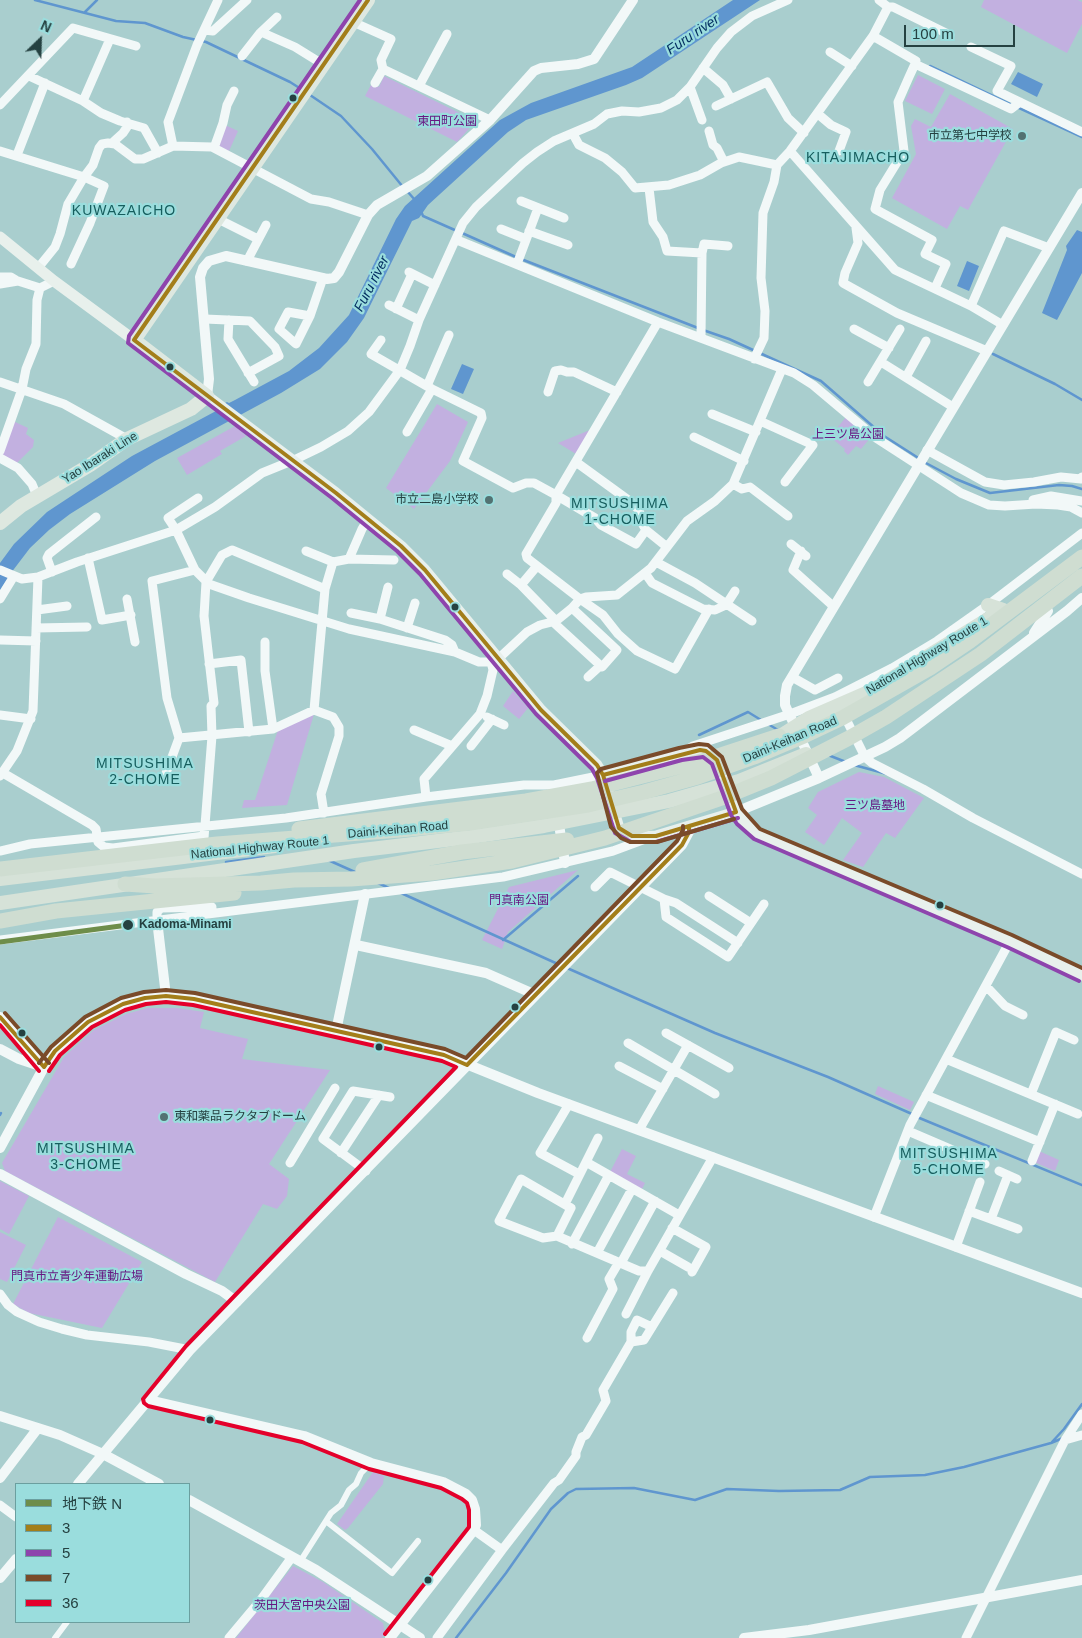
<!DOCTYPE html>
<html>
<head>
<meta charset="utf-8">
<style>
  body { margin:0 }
  #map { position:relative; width:1082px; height:1638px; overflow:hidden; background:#a9cece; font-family:Arial,"Noto Sans JP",sans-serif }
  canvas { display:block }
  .legend { position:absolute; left:15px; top:1483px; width:175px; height:140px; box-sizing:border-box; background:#9adddd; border:1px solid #6b9f9f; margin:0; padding:6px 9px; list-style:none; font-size:15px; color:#254141 }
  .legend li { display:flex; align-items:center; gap:10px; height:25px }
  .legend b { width:25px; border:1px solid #6b9f9f }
  .north { position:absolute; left:15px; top:15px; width:50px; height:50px; -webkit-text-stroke:4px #9adddd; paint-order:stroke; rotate:24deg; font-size:14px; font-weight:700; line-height:20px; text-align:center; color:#254141 }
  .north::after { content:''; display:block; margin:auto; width:18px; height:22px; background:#254141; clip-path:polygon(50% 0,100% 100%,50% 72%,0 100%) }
  .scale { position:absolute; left:904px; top:25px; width:111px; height:22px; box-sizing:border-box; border:2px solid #254141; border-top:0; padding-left:6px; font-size:15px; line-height:18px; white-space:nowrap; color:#254141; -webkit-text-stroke:4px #9adddd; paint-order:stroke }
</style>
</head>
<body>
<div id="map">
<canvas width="1082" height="1638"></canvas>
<ul class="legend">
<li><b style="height:6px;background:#6e8d4a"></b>地下鉄 N</li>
<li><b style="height:6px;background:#a37e1a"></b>3</li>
<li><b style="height:6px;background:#8e44ad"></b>5</li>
<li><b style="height:6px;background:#7a4b2a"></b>7</li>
<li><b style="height:6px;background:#e4002b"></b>36</li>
</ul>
<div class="north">N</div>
<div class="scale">100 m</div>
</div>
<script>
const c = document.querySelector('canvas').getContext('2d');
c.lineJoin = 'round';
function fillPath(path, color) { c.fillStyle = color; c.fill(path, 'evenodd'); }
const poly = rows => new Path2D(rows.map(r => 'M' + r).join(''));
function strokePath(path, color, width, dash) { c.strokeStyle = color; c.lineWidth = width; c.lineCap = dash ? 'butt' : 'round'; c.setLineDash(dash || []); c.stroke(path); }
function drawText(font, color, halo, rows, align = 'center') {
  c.font = font + ' Arial,"Noto Sans JP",sans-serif'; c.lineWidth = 4.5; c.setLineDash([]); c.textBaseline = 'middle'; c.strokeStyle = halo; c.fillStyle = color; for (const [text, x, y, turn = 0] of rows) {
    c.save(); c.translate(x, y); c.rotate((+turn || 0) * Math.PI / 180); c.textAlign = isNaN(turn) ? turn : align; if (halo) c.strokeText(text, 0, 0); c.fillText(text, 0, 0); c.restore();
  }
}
fillPath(poly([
  [984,0,1078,0,1082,2,1082,24,1067,53,981,7],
  [918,75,945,89,932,114,905,101],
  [384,76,476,121,457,142,365,96,372,83,379,87],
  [950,94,1013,129,968,210,960,206,947,229,892,198,916,154,911,126,915,119,931,127],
  [225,125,238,131,229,151,216,145],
  [437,404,468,422,450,461,414,509,386,488],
  [846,417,871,437,861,449,856,446,848,455,844,451,845,449,830,437],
  [13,421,28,428,26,434,34,440,33,447,15,465,0,455],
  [235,426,246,436,220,451,222,454,187,475,177,458],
  [590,430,576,454,558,443],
  [513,691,528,708,519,719,503,706],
  [314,714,287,805,242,808,244,800,255,800,278,730],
  [859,772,884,777,924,798,895,838,886,833,863,867,843,860,862,833,842,818,824,845,805,832,817,815,808,808,818,792],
  [578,870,508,932,502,949,482,940,509,887],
  [148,1008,177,1008,204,1012,200,1028,248,1039,242,1059,330,1070,269,1164,289,1179,287,1196,277,1209,263,1204,215,1282,5,1171,2,1163,64,1057,94,1030,126,1014],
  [878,1086,914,1102,910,1110,875,1094],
  [622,1149,636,1156,627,1174,645,1183,642,1189,610,1172],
  [1039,1151,1059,1160,1055,1171,1034,1162],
  [0,1181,29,1196,9,1234,0,1229],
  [58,1217,142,1262,102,1328,29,1313,13,1304],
  [0,1232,26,1245,7,1282,0,1279],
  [373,1472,384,1476,383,1484,348,1528,345,1530,337,1524],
  [293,1566,323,1582,383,1623,385,1634,382,1638,236,1638]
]), '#c2b0e0');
fillPath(poly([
  [733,0,760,0,642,78,626,85,526,120,508,132,428,205,419,218,412,221,364,318,347,342,320,369,281,393,155,461,70,514,49,530,30,548,14,569,0,590,0,563,14,544,47,512,132,456,216,411,215,408,227,402,229,403,235,400,289,371,319,348,349,315,396,219,405,206,500,120,531,103,632,67],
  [1018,72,1043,84,1037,97,1011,84],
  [1077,230,1082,232,1082,273,1057,320,1042,313,1067,250,1066,246],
  [967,261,979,266,969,291,957,286],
  [462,364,474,369,463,394,451,389]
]), '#5f96cf');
strokePath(poly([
  [35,0,116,21,145,23,183,37,206,42,290,82,301,89],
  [85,12,97,0],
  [930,66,1012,105],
  [310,95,341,116,372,149,403,187],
  [1017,107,1082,137],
  [407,191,415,200],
  [421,211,423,216,457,231],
  [462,233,516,257],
  [521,259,698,328],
  [703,330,729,339,821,381,884,436,920,459],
  [993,354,1055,384,1082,400],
  [924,462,956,479,990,493,1059,485,1072,486,1082,489],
  [768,724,778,730],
  [699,735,748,712,761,720],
  [828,755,846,762],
  [854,765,887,774],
  [328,860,355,872],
  [226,862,264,857],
  [378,883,389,888],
  [401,893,560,965],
  [503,940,578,876],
  [567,968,715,1033,828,1077,912,1114],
  [0,1115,1,1113],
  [917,1117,1082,1185],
  [1052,1442,1064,1429,1082,1404],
  [456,1638,506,1573,551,1509,568,1493,576,1489,634,1488,695,1500,727,1489,779,1491,840,1490,870,1477,925,1475,964,1467,1051,1443,1063,1438]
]), '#5f96cf', 2.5);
strokePath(poly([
  [327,1522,392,1573,418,1541],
  [303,1557,331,1513,341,1505,349,1490,356,1484,361,1473,367,1467],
  [55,1638,67,1622]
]), '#f2f8f8', 6);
strokePath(poly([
  [888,7,893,7,950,35],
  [353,22,391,39,381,60,383,69],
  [204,30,213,31,247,0],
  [261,32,295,47,324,65],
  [873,36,916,61,915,64],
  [971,47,1011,66,997,91,1082,132],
  [830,52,852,66],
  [242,56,260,33,277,17],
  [703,68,723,85,731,99],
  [29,76,83,101,110,39],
  [375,83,383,69,490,120],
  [419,86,447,34],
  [690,87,702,120],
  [83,101,101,113,120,121,144,128,158,153],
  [0,105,73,28,136,46],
  [716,106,767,82,788,118,804,133],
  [818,114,831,125,846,132,839,151],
  [709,131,713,145,717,148,724,162],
  [573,134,579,145,605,158,622,172,635,188,669,185,700,175,721,163,739,157,777,165],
  [112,143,123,133,127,127,127,122],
  [173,146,168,122,197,45,218,0],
  [214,148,223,123,227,105,234,91],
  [0,151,84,177,104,186,90,223,71,264],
  [790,151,895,270,971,306,1003,325],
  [17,155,45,83],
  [649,188,653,222,663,237,667,251,702,253,701,337],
  [521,201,564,218],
  [218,219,258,239],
  [856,228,858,243,845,273,843,283,897,313,987,351],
  [501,229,526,239],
  [529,231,568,245],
  [457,240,658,322,794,373,813,385,876,438,961,493,989,505,1005,506,1036,504,1058,505,1071,507,1082,513],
  [702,253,704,244,728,246],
  [247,261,266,225],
  [517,264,538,208],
  [38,268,55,247,60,234,68,204,84,177,93,165,99,148,102,144,108,143,115,144,135,159,143,159,173,146,212,147,311,199,329,202,368,215],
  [409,272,435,285],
  [0,277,11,277,16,280],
  [0,284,18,281,40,288,54,281],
  [935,288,946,264,925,254,932,240,875,209,880,190,904,151,898,102,909,77,915,64,1011,109,1020,102],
  [389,305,419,320],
  [971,306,1004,231,1049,248],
  [396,309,412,274],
  [310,316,288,312,279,329,296,344,310,316,323,278],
  [205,319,250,321,275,347,279,356,248,373],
  [229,320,228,339,254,382],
  [854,329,889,348],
  [381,340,371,354,432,389,481,413,482,418,463,461,513,488,526,483,534,483,556,495,658,322],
  [754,359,764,338,765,311,761,278,763,213,774,182,777,165,790,151,873,36,888,7,879,0],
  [881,362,953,407],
  [906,377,926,341],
  [0,382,64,404,127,439],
  [868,382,900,329],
  [427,386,449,335],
  [548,392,555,371,561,370,567,372,574,372,617,392],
  [712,414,756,432],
  [760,421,813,445,785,482],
  [407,432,432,389],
  [694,437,744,461],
  [927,450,985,482,1004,485,1034,482,1061,477,1081,479,1082,477],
  [0,451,22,389,26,369,36,344,37,300,40,288],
  [0,458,18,468,32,484,37,496],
  [576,462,631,502,639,510,643,525,646,530,667,547],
  [733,484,742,489,750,487,788,516],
  [198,498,168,518,176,530,195,570,209,584,249,598,349,629,455,652,479,662,491,662,498,659,527,632,540,625,556,621,572,608,580,599,586,597,617,595,651,568,687,521,715,501,733,484,782,369],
  [1033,500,1051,496,1082,501],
  [646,530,636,544,601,525,595,518,556,495,556,503,526,554,527,558,580,599,603,615,618,634,637,651,675,669,709,609],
  [791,544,806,556],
  [306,551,333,562],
  [801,551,793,570,833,606],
  [88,558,102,620,131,615],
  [349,559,394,560],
  [656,562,695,583,752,621],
  [0,570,22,579,38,577,77,562,176,530,215,507,262,473,294,460,321,447,348,431,369,412,400,370,410,346,419,320,463,223,476,207,523,163,537,152,554,141,594,124,607,114,622,111,639,112,661,108,677,100,690,87,717,48,731,32,752,16,788,0],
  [195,570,152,581,167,698,179,738,273,729,314,710,325,589,333,562,349,559,362,529,368,519],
  [52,572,47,558,49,554,96,517],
  [645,573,652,583,703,609,715,610,726,605,735,591],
  [507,574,521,585,556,621],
  [521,585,537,566],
  [0,599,14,576],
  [127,599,135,642],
  [37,610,67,606],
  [351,613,380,619,445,640,452,645,455,652],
  [380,619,388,587],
  [553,622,602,667,617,650,572,608],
  [36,628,87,627],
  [407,628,415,603],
  [0,640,36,641],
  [265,642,265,671,273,729],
  [209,664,241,660,249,732],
  [588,677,600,666],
  [792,677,815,690,838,678],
  [314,710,333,717,339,727,339,736,321,794,324,813],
  [843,713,865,757,872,763,923,789,973,818,1082,874],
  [0,715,31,719],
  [487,717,504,725],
  [414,730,452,746],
  [471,746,492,719],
  [683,753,693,746,790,714,835,697,892,668,937,641,988,605,1082,533],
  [3,773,92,825,96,829,98,842,104,847,113,848,204,836],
  [0,776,17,751,33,711,38,577],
  [165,776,179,738],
  [426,797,424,779,480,714,487,696,493,670,491,662],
  [204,838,212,736,211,706,214,703,204,616,206,582,222,555,232,550,325,589],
  [0,851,30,844,286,818,426,797,524,785,554,785,603,775],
  [595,887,610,872,664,899,666,917,728,957,764,904],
  [709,896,751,923],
  [664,899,676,903,738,943],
  [157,920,157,912,161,908,212,907],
  [0,940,503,877,613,851,648,838],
  [986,986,1005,1006,1023,1015],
  [666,1033,729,1068],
  [628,1043,715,1094],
  [946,1059,1078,1114],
  [619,1066,663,1089],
  [1031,1094,1056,1032,1074,1040],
  [926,1095,1040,1142],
  [569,1104,540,1153,579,1174],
  [639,1130,688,1045],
  [908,1131,985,1164],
  [341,1153,379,1095],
  [1032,1161,1055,1104],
  [586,1162,679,1215],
  [290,1163,335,1088],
  [366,1171,323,1139,353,1091,390,1097],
  [999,1171,1017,1179],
  [565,1204,598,1138],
  [969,1211,1018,1229],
  [874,1217,910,1125,1010,941],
  [991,1219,1008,1175],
  [672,1228,706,1247,692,1272],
  [557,1236,571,1208,521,1179,499,1221,543,1238,557,1236,639,1271,648,1271,713,1157],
  [572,1244,609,1175],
  [956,1247,980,1182],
  [660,1251,688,1267],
  [597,1253,632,1189],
  [621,1263,655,1201],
  [0,1294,8,1305,17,1312,39,1322,62,1329,87,1335,149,1342,190,1350],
  [626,1314,648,1271],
  [587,1338,613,1289,609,1279,619,1262],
  [631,1342,631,1332,637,1320,652,1327],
  [1065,1440,1082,1435],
  [0,1505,16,1517],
  [502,1550,554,1483,559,1480,576,1456,576,1452,582,1437,586,1435,606,1401,603,1390,631,1342,644,1340,673,1293],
  [229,1638,260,1601,292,1557],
  [437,1638,502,1550,474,1530],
  [966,1638,1065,1440,1082,1414]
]), '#f2f8f8', 9);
strokePath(poly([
  [207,396,209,379,200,277,203,268,209,261,226,256,327,279,334,278,339,272,368,215,377,205,427,176,490,120,534,71,541,68,578,64,594,59,633,0],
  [1034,633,1048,611],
  [819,778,785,705,785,696,787,685,1082,193],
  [736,812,819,778,885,747,900,738,1067,611,1082,598],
  [558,818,565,863],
  [157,920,166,996],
  [356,945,486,973,536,995],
  [0,1017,44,1067],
  [336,1031,365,894],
  [0,1049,19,1059,43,1067],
  [0,1148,44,1067,55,1051,88,1022,123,1004,145,998,166,996,194,999,444,1055,538,1093,1082,1293],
  [0,1174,186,1274,222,1291,237,1302],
  [149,1400,304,1436,371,1463,443,1482,466,1494,472,1500,475,1509,476,1525,474,1530,390,1638],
  [0,1416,60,1435,103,1454,159,1484],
  [0,1478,38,1428],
  [78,1484,190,1350,682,845,689,832,689,826],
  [189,1500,316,1570,420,1638],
  [0,1578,16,1559],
  [744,1638,809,1630,1082,1580]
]), '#f2f8f8', 10);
strokePath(poly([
  [0,237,54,281,134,340],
  [207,396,336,493,401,546,425,570,541,710,597,765,603,775,619,828,632,836,642,837,656,836,736,812],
  [603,775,681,754,700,750,706,751,717,760,736,812,742,820,757,834,1010,941,1082,975]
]), '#e8f0ec', 11);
strokePath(poly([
  [0,523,21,506,90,465,127,439,191,409,207,396,134,340,368,0]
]), '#dee8e0', 14);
strokePath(poly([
  [988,605,1003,610],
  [771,742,809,718,871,691,993,616],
  [0,879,275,846],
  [0,903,354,851,471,837,544,826,669,801,739,781,806,754]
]), '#d6e2d8', 14);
strokePath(poly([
  [299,829,526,801,592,789,709,759,779,736],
  [0,869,217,844,400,830,470,823,588,805,644,792,698,777,754,757,806,735,842,718,930,668,970,641,1082,557],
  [363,870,462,852,567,840],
  [125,884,155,886,261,883,294,880,351,879,432,873,512,861,605,838,722,798,771,778,849,738,886,717,981,654,1082,576],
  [0,921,56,911,234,893]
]), '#cfddd1', 15);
strokePath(poly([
  [368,0,134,340,336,493,401,546,425,570,541,710,597,765,603,775],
  [700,750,706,751,717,760,736,812,656,836,632,836,619,828,603,775,700,750],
  [0,1017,44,1067],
  [44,1067,55,1051,88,1022,123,1004,145,998,166,996,194,999,444,1055,467,1065,682,845,689,832,689,826]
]), '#a37e1a', 4);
strokePath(poly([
  [360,0,129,336,128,343,332,498,397,551,420,574,536,714,592,769,597,778,615,833,631,842,656,842,738,818],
  [605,781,682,760,703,757,712,764,731,815,737,824,754,839,1007,947,1079,981]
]), '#8e44ad', 4);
strokePath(poly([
  [734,819,657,842,630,842,621,838,611,827,597,773,601,769,679,748,699,744,708,745,722,757,742,809,760,829,1012,935,1082,968],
  [5,1013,49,1063],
  [39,1063,51,1047,85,1017,121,998,144,992,166,990,195,993,445,1049,466,1058,677,841,683,830,683,826]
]), '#7a4b2a', 4);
strokePath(poly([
  [0,1025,39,1071],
  [49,1071,60,1055,92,1027,125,1010,146,1004,166,1002,193,1005,442,1061,456,1067,186,1346,143,1399,144,1403,148,1406,302,1442,369,1469,441,1488,462,1499,467,1503,469,1510,469,1527,385,1634]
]), '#e4002b', 4);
strokePath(poly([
  [0,942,128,925]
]), '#6e8d4a', 5);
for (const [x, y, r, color] of [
  [293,98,4.5,"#254141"],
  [1022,136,5,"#537272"],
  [170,367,4.5,"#254141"],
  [489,500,5,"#537272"],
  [455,607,4.5,"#254141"],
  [940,905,4.5,"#254141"],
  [128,925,6,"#254141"],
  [515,1007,4.5,"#254141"],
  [22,1033,4.5,"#254141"],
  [379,1047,4.5,"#254141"],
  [164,1117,5,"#537272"],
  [210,1420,4.5,"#254141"],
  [428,1580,4.5,"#254141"]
]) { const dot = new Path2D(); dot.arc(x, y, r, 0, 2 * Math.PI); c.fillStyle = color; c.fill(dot); strokePath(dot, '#9adddd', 2); }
drawText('12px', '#671882', '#9adddd', [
  ["東田町公園",447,122],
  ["上三ツ島公園",848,435],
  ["三ツ島墓地",875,806],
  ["門真南公園",519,901],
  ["門真市立青少年運動広場",77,1277],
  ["茨田大宮中央公園",302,1606]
]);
drawText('12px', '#254141', '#9adddd', [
  ["市立第七中学校",1012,136],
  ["市立二島小学校",479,500],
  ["東和薬品ラクタブドーム",174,1117,"left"]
], 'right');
drawText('12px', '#254141', '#9adddd', [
  ["Yao Ibaraki Line",100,458,-32],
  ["National Highway Route 1",927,656,-31],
  ["Daini-Keihan Road",790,740,-23],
  ["Daini-Keihan Road",398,830,-5],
  ["National Highway Route 1",260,848,-6]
]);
drawText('bold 12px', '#254141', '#9adddd', [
  ["Kadoma-Minami",139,925]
], 'left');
drawText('italic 14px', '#002c5f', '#9adddd', [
  ["Furu river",693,35,-34],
  ["Furu river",372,284,-63]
]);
c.letterSpacing = '1px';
drawText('14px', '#165e5e', '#9adddd', [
  ["KITAJIMACHO",858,158],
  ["KUWAZAICHO",124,211],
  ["MITSUSHIMA",620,504],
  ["1-CHOME",620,520],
  ["MITSUSHIMA",145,764],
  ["2-CHOME",145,780],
  ["MITSUSHIMA",86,1149],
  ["3-CHOME",86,1165],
  ["MITSUSHIMA",949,1154],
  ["5-CHOME",949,1170]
]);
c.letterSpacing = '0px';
</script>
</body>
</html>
